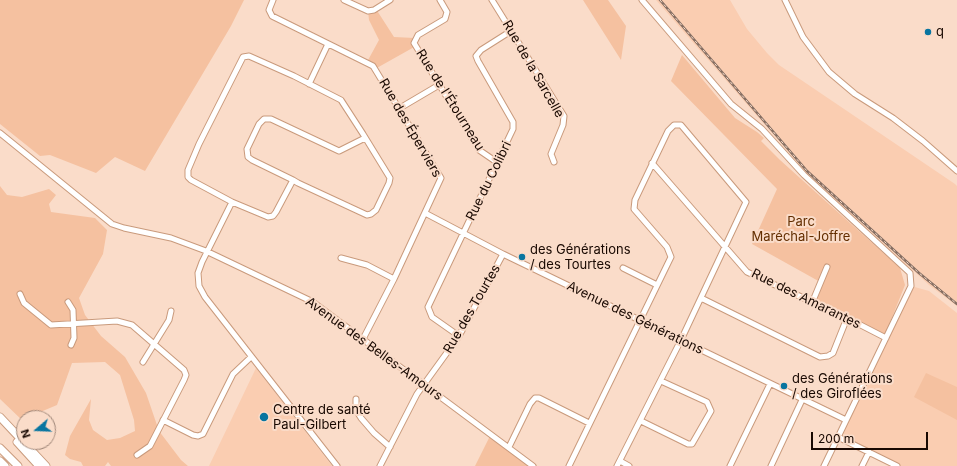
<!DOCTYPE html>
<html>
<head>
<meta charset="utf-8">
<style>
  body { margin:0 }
  #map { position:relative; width:957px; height:466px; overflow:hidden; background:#fadcc9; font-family:Inter,sans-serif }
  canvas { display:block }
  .north { position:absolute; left:16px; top:410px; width:40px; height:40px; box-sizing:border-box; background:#fadcc9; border:1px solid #a08779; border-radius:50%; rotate:251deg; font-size:11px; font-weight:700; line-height:16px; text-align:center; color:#180801 }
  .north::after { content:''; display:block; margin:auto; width:14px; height:18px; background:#0875a0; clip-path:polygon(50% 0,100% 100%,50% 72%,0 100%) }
  .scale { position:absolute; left:811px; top:432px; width:117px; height:18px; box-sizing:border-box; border:2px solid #180801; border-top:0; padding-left:5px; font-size:12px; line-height:14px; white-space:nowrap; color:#180801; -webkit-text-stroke:3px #fadcc9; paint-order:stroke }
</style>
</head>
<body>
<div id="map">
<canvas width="957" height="466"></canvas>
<div class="north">N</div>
<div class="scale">200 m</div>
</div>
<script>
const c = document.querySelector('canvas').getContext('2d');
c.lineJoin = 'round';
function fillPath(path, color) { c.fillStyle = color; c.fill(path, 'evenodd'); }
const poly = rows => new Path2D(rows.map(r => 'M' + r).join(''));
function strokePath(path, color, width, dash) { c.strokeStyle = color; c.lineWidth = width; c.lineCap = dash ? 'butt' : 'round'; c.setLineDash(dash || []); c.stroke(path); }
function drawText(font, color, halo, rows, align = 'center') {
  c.font = font + ' Inter,sans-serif'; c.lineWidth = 4; c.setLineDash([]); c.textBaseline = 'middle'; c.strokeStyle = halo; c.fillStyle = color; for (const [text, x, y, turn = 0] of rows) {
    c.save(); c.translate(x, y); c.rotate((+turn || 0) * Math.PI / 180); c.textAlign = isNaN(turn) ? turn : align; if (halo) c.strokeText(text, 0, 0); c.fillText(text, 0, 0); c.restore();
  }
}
fillPath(poly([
  [656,0,730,0,747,29,767,53,779,65,955,184,957,186,957,306,929,285,805,171],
  [911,286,929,291,957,313,957,466,897,466,838,437],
  [256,368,332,466,209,466]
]), '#facdb1');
fillPath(poly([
  [0,0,244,0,231,26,145,171,115,157,96,173,50,155,40,156,0,124],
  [583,0,608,0,626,26,621,60],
  [376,9,394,37,415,38,416,46,375,69,367,62,379,40,369,20,368,11],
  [682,55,735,118,757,132,764,138,761,141,780,160,900,268,905,285,885,335,816,300,822,283,752,244,777,189,671,81],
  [0,186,7,195,22,197,49,189,56,195,49,204,51,212,95,218,107,230,103,254,79,298,85,315,101,336,125,357,146,393,159,431,181,460,188,466,111,466,108,462,105,466,83,466,81,462,70,459,65,455,70,436,91,399,89,420,93,430,107,440,120,438,135,431,134,420,120,375,105,362,72,363,57,405,38,413,35,418,24,418,24,422,0,399],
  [926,373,957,387,957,420,914,397],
  [491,434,533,466,475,466]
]), '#f5c1a0');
const minor = poly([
  [273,0,269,10,272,16,373,66,441,178,394,279,363,339],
  [344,0,368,11,374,10,390,0],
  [440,0,447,12,445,19,418,35,414,43,479,150,498,163],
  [492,0,564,116,563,125,551,154,554,162],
  [642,0,731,104,762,129,804,175,910,273,911,286,824,466],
  [785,0,803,37,829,72,855,94,893,118,923,141,957,171],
  [309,84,328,44],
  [400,108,439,85],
  [0,133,112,224,124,228,171,238,206,251,313,302,533,466],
  [652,163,747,272,847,318,886,338],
  [293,180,276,212,273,216,268,217,232,202,191,180,188,177,188,170,199,144,243,57,249,56,294,76,341,100,363,134,390,178,389,183,376,210,371,214,367,215,298,183,293,180,252,160,248,157,247,149,259,124,264,119,271,119,339,151,365,138],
  [232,202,202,262,198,273,199,286,205,297,337,466],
  [425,213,503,254,846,420],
  [341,258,367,265,394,279],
  [623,268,657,285],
  [20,294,24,303,51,325,117,321,132,325,184,370,186,375,184,380,150,446,137,455],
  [701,298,820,357,828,356,833,353,847,318],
  [68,302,73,310,74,338,71,345],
  [812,303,827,267],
  [459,336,432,317,428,307,513,129,513,122,478,61,476,56,481,50,511,31],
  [143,362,169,320,171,311],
  [356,399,356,410,361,418,374,433,390,447],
  [163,420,193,435,198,436,203,434,233,374,251,357],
  [641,421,688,444,692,444,711,411,707,402,661,381],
  [838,437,897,466],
  [509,447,530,404,535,398,539,398,589,423],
  [620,461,629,466],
  [380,466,417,394,459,336,503,254],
  [569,466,671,257,667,247,634,209,635,200,668,131,674,125,681,125,746,202,681,340,617,466],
  [730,466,770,384],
  [771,466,802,400],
  [862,466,869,452]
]);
const highway = poly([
  [0,417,46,466],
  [17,442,39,466],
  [0,448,18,466],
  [0,461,5,466]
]);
strokePath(minor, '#c99a7c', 7);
strokePath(highway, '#c99a7c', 9);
strokePath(minor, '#fff', 5);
strokePath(highway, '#fff', 7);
const rail = poly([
  [660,0,807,171,919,273,957,304]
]);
strokePath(rail, '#856e62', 2.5);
strokePath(rail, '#fadcc9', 1, [3]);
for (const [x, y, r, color] of [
  [928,32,4,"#0875a0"],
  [522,257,4,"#0875a0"],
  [784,386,4,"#0875a0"],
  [264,417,5,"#0875a0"]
]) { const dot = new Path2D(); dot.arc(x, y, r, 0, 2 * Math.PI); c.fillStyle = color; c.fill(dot); strokePath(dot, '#fadcc9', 1.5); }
drawText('13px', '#180801', '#fadcc9', [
  ["q",936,32],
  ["des Générations",530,250],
  ["/ des Tourtes",530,265],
  ["des Générations",792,379],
  ["/ des Giroflées",792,394],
  ["Centre de santé",273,410],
  ["Paul-Gilbert",273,425]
], 'left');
drawText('13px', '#180801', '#fadcc9', [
  ["Rue de la Sarcelle",533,69,60],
  ["Rue de l'Étourneau",450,100,58],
  ["Rue des Éperviers",410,128,60],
  ["Rue du Colibri",489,181,-64],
  ["Rue des Amarantes",806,299,26],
  ["Rue des Tourtes",472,309,-60],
  ["Avenue des Générations",635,318,26],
  ["Avenue des Belles-Amours",374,349,36]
]);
drawText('13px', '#632e00', '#fadcc9', [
  ["Parc",801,222],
  ["Maréchal-Joffre",801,237]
]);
</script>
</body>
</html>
